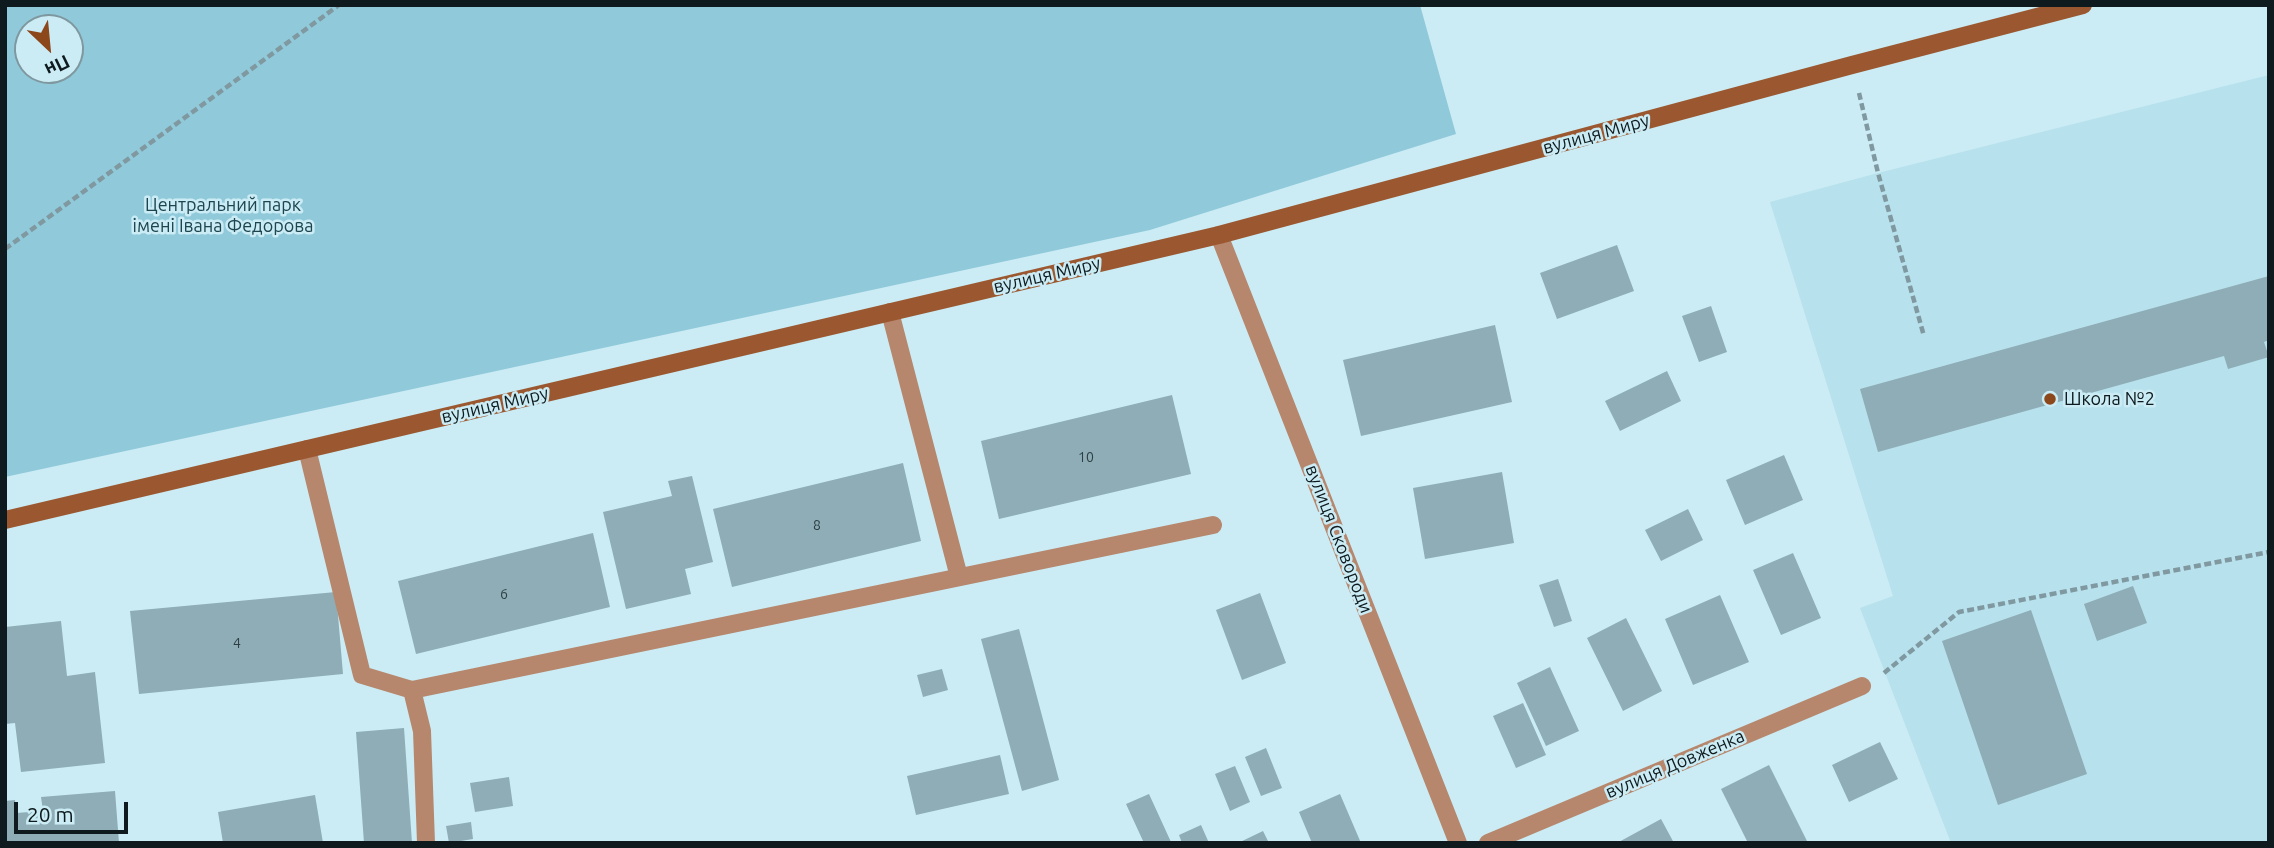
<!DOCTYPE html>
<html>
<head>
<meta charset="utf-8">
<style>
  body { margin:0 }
  #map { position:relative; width:2274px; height:848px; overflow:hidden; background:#cbecf5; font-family:Ubuntu,sans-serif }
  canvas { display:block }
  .frame { position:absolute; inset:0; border:7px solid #0e1a1d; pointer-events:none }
  .north { position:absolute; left:14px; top:14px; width:70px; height:70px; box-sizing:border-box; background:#cbecf5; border:2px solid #7f989f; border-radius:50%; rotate:154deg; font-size:19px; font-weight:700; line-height:28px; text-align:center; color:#0e1a1d }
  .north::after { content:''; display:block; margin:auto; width:24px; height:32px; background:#8c471b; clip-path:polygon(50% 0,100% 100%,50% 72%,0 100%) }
  .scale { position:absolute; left:14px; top:802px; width:114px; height:32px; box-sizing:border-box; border:4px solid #0e1a1d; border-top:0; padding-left:9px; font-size:21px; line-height:24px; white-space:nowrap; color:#0e1a1d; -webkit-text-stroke:5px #cbecf5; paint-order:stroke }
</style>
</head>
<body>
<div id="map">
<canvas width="2274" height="848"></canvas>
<div class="frame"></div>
<div class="north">Пн</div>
<div class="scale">20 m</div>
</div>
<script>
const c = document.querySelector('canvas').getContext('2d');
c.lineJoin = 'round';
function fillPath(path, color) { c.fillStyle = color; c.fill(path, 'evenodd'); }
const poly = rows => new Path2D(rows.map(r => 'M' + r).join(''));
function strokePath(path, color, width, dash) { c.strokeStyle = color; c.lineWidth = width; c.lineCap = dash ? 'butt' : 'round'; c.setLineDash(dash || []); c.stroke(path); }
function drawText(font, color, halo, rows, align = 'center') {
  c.font = font + ' Ubuntu,sans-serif'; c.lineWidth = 5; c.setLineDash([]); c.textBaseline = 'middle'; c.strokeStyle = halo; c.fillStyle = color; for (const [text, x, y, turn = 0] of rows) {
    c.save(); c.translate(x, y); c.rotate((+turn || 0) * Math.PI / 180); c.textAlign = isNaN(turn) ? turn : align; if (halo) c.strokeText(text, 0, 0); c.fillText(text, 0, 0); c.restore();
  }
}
fillPath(poly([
  [2269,75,2269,843,1951,843,1860,608,1893,596,1770,202,1878,173]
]), '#b7e1ed');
fillPath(poly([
  [5,5,1420,5,1456,134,1150,230,5,477],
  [28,28,70,28,70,70,28,70]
]), '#90cada');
fillPath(poly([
  [1617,245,1634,291,1557,319,1540,273],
  [2269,276,2269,340,2264,342,2269,357,2228,369,2224,356,1878,452,1860,389],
  [1711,306,1727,352,1699,362,1682,316],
  [1495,325,1512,402,1361,436,1343,360],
  [1667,371,1681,401,1620,431,1605,401],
  [1172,395,1191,474,999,519,981,441],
  [1784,455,1803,500,1745,525,1726,480],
  [903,463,921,541,732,587,713,509],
  [1502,472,1514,543,1425,559,1413,488],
  [692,476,713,562,685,569,691,594,626,609,603,512,672,496,668,481],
  [1688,509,1703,540,1661,561,1645,530],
  [593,533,610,607,416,654,398,581],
  [1793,553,1821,618,1781,635,1753,570],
  [1558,579,1572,621,1554,627,1539,585],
  [2133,586,2147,623,2097,641,2084,604],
  [336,592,343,674,139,694,130,611],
  [1260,593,1286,663,1242,680,1216,610],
  [1720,595,1749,662,1693,685,1665,619],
  [2031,610,2087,774,1998,805,1942,641],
  [1626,618,1662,691,1623,711,1587,638],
  [61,621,67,676,95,672,105,763,21,772,15,723,5,724,5,627],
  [1019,629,1059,780,1022,791,981,639],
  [1550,667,1579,731,1546,746,1517,683],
  [942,669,948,690,923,697,917,675],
  [1523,703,1546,755,1516,768,1493,716],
  [404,728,412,843,364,843,356,732],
  [1880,742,1898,779,1849,802,1832,765],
  [1266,748,1282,788,1261,796,1245,757],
  [1000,755,1009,794,916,815,907,776],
  [1769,765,1808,843,1748,843,1721,789],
  [1235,766,1250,802,1230,811,1215,774],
  [509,777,513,806,475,812,470,783],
  [115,791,119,843,5,843,5,801,15,800,16,813,43,811,41,797],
  [1149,794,1171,842,1169,843,1144,843,1126,804],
  [1340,794,1361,843,1312,843,1299,812],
  [315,795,323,843,223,843,218,812],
  [1661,819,1674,843,1617,843],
  [471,822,473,839,449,843,446,826],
  [1201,825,1209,843,1182,843,1179,835],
  [1263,831,1269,843,1238,843]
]), '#8eadb6');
strokePath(poly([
  [1859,93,1878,173,1924,336],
  [5,249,339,5],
  [1884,673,1959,612,2269,552]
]), '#80989f', 4.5, [7, 3.5]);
strokePath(poly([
  [890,312,959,577],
  [307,449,362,675,412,690,1213,525],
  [412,690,422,731,426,843]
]), '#b6876d', 18);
strokePath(poly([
  [1219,235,1458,843],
  [1488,843,1862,686]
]), '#b6876d', 18);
strokePath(poly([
  [5,520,1219,235,1852,65,2083,5]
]), '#9b5830', 18);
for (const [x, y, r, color] of [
  [2050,399,7,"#8c471b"]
]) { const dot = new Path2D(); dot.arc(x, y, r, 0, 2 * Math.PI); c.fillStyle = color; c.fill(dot); strokePath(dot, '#cbecf5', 2.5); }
drawText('14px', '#2e3f43', null, [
  ["10",1086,457],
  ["8",817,525],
  ["6",504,594],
  ["4",237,643]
]);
drawText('18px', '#0e1a1d', '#cbecf5', [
  ["вулиця Миру",1596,134,-15],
  ["вулиця Миру",1047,275,-13],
  ["вулиця Миру",495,405,-13],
  ["вулиця Сковороди",1339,539,69],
  ["вулиця Довженка",1675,764,-23]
]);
drawText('18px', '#1c454f', '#cbecf5', [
  ["Центральний парк",223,205],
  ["імені Івана Федорова",223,226]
]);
drawText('18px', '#0e1a1d', '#cbecf5', [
  ["Школа №2",2064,399]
], 'left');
</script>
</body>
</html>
